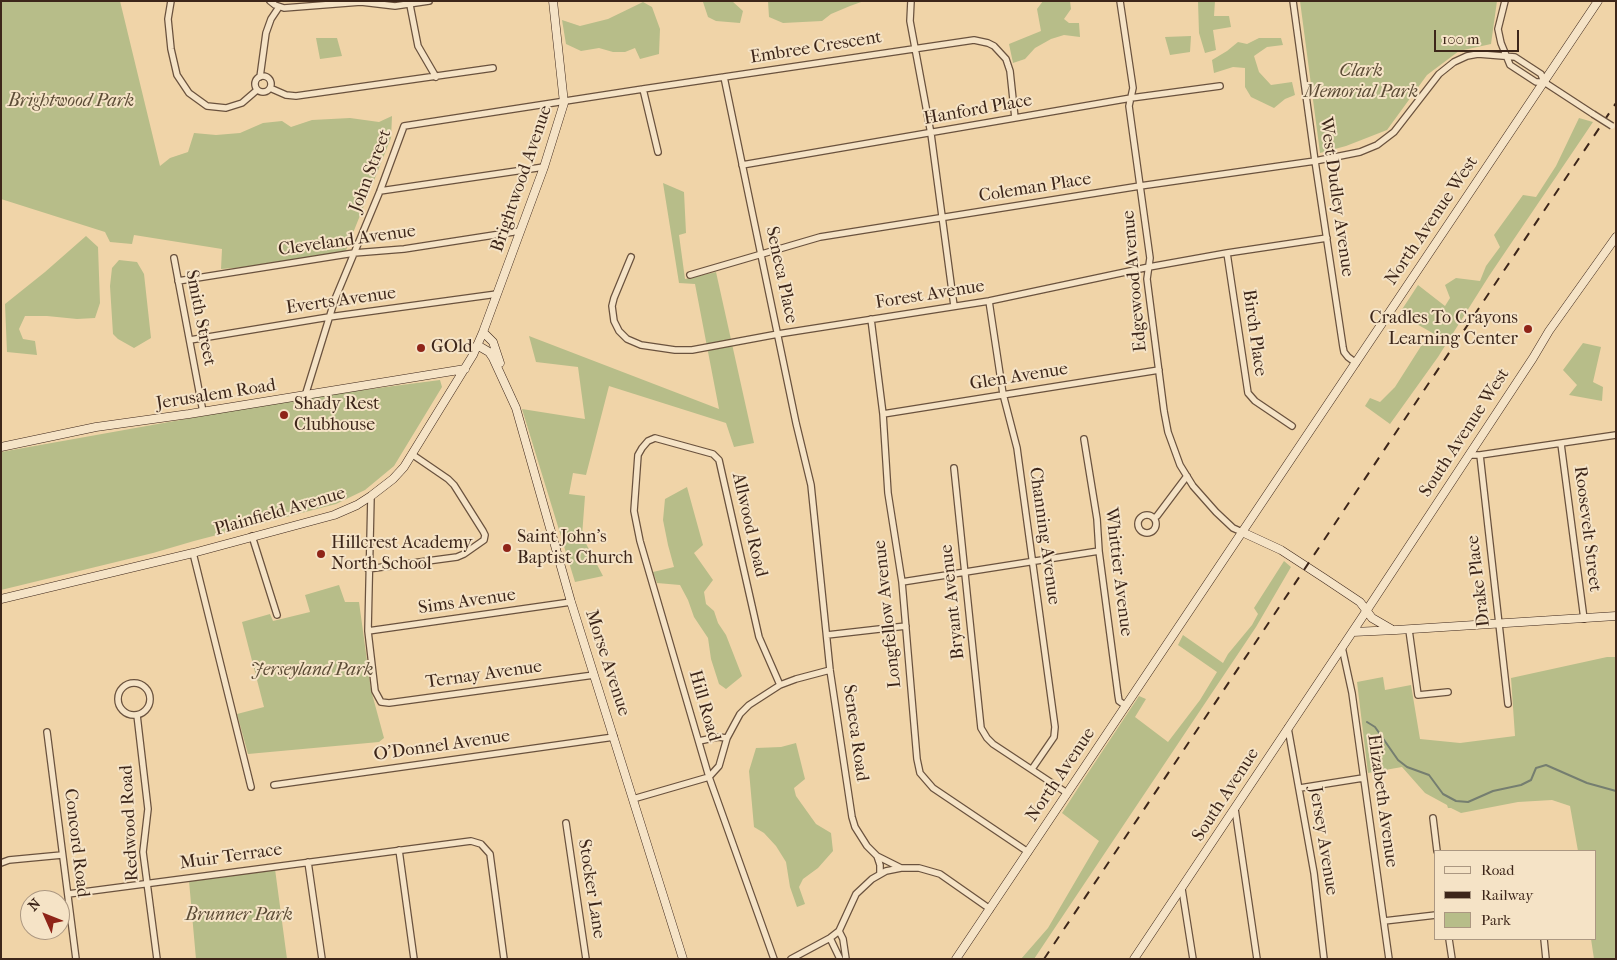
<!DOCTYPE html>
<html>
<head>
<meta charset="utf-8">
<style>
  body { margin:0 }
  #map { position:relative; width:1617px; height:960px; overflow:hidden; background:#f0d4a8; font-family:"IM FELL French Canon",serif }
  canvas { display:block }
  .frame { position:absolute; inset:0; border:2px solid #3d261a; pointer-events:none }
  .legend { position:absolute; left:1434px; top:850px; width:162px; height:90px; box-sizing:border-box; background:#f5e3c6; border:1px solid #ab9781; margin:0; padding:6px 9px; list-style:none; font-size:15px; color:#3d261a }
  .legend li { display:flex; align-items:center; gap:10px; height:25px }
  .legend b { width:25px; border:1px solid #ab9781 }
  .north { position:absolute; left:20px; top:890px; width:50px; height:50px; box-sizing:border-box; background:#f5e3c6; border:1px solid #ab9781; border-radius:50%; rotate:314deg; font-size:14px; font-weight:700; line-height:20px; text-align:center; color:#3d261a }
  .north::after { content:''; display:block; margin:auto; width:18px; height:22px; background:#8f2418; clip-path:polygon(50% 0,100% 100%,50% 72%,0 100%) }
  .scale { position:absolute; left:1434px; top:30px; width:85px; height:22px; box-sizing:border-box; border:2px solid #3d261a; border-top:0; padding-left:6px; font-size:15px; line-height:18px; white-space:nowrap; color:#3d261a; -webkit-text-stroke:4px #f5e3c6; paint-order:stroke }
</style>
</head>
<body>
<div id="map">
<canvas width="1617" height="960"></canvas>
<div class="frame"></div>
<ul class="legend">
<li><b style="height:6px;background:#f5e3c6"></b>Road</li>
<li><b style="height:6px;background:#3d261a"></b>Railway</li>
<li><b style="height:14px;background:#b7bd89"></b>Park</li>
</ul>
<div class="north">N</div>
<div class="scale">100 m</div>
</div>
<script>
const c = document.querySelector('canvas').getContext('2d');
c.lineJoin = 'round';
function fillPath(path, color) { c.fillStyle = color; c.fill(path, 'evenodd'); }
const poly = rows => new Path2D(rows.map(r => 'M' + r).join(''));
function strokePath(path, color, width, dash) { c.strokeStyle = color; c.lineWidth = width; c.lineCap = dash ? 'butt' : 'round'; c.setLineDash(dash || []); c.stroke(path); }
function drawText(font, color, halo, rows, align = 'center') {
  c.font = font + ' "IM FELL French Canon",serif'; c.lineWidth = 4; c.setLineDash([]); c.textBaseline = 'middle'; c.strokeStyle = halo; c.fillStyle = color; for (const [text, x, y, turn = 0] of rows) {
    c.save(); c.translate(x, y); c.rotate((+turn || 0) * Math.PI / 180); c.textAlign = isNaN(turn) ? turn : align; if (halo) c.strokeText(text, 0, 0); c.fillText(text, 0, 0); c.restore();
  }
}
fillPath(poly([
  [1,1,120,1,160,166,170,158,188,152,194,133,216,135,240,133,263,123,282,121,291,127,312,120,350,118,379,122,392,116,391,138,345,253,247,267,221,269,222,249,134,235,132,244,110,242,105,232,1,199],
  [706,1,732,1,743,11,740,23,716,21,708,17,703,2],
  [768,1,864,1,850,6,831,14,822,21,783,23,769,17],
  [1043,1,1070,1,1071,9,1064,19,1069,23,1079,23,1080,37,1064,35,1051,39,1035,48,1025,59,1013,63,1009,44,1041,31,1037,9],
  [1198,1,1215,1,1214,16,1229,16,1231,27,1213,30,1216,50,1205,53,1199,33],
  [1300,1,1497,1,1491,44,1459,51,1427,75,1387,130,1346,146,1320,153],
  [643,2,652,7,660,29,659,54,640,59,635,48,625,52,613,52,599,48,581,51,566,44,562,20,580,26,608,19],
  [1191,36,1190,52,1170,55,1165,37],
  [316,38,337,38,342,56,320,59],
  [1259,38,1281,38,1283,45,1267,47,1254,56,1259,72,1271,85,1292,82,1295,95,1285,99,1274,108,1251,97,1245,87,1245,68,1233,67,1214,73,1212,60,1227,51,1238,42,1247,44],
  [1579,118,1593,122,1489,276,1438,357,1390,424,1365,406,1370,398,1380,402,1395,387,1423,343,1436,335,1399,314,1418,285,1445,306,1450,298,1445,285,1456,278,1480,281,1486,266,1500,247,1494,235,1523,195,1536,197,1556,166],
  [663,183,684,192,686,233,679,235,685,279,716,272,754,443,734,447,726,423,609,386,586,475,573,473,569,494,585,496,582,536,603,576,575,582,522,409,585,419,578,367,536,362,529,336,719,409,695,284,679,283],
  [86,236,98,247,100,303,95,318,77,319,47,316,25,316,19,329,23,339,35,341,37,355,7,352,5,304,45,272],
  [119,260,137,262,144,274,151,338,134,348,118,339,113,334,110,286,112,268],
  [1583,343,1601,347,1593,382,1603,387,1602,401,1569,395,1577,385,1563,370],
  [440,380,442,387,394,466,365,490,336,504,194,541,153,553,1,590,1,452,309,397],
  [687,487,703,545,694,553,713,580,704,592,706,604,714,611,718,623,726,635,742,676,726,689,719,684,711,659,708,638,694,617,688,600,680,585,657,583,653,572,674,567,668,545,663,520,665,499],
  [1284,561,1291,567,1256,627,1034,959,1021,959,1048,928,1099,841,1062,813,1084,779,1139,696,1146,699,1135,717,1168,742,1200,700,1217,672,1178,645,1183,635,1223,663,1228,654,1252,625,1258,614,1254,608],
  [339,585,345,602,359,602,371,690,384,738,379,742,248,754,237,714,264,707,242,622,270,614,273,621,310,612,305,595],
  [1607,657,1616,657,1616,959,1594,959,1591,939,1596,939,1596,851,1578,851,1570,806,1552,800,1518,802,1461,813,1451,808,1448,808,1447,805,1425,793,1402,767,1368,773,1357,682,1383,677,1385,690,1411,685,1420,739,1460,743,1515,736,1511,678],
  [796,743,805,779,794,788,796,796,816,824,831,833,833,851,818,868,803,879,799,887,805,904,797,907,790,887,786,862,776,846,764,833,754,827,749,771,756,748,781,747],
  [275,869,287,959,196,959,189,881]
]), '#b7bd89');
strokePath(poly([
  [1367,722,1375,727,1398,760,1407,767,1429,775,1443,794,1456,801,1468,802,1493,791,1521,785,1531,780,1536,768,1546,765,1587,783,1616,791]
]), '#757e70', 2);
const street = poly([
  [171,1,168,19,171,49,177,75,189,93,207,106,226,108,242,103,257,90],
  [270,1,275,5,284,8,361,2,395,6,429,1],
  [911,1,910,21,931,134,954,306],
  [1120,1,1133,88,1129,106,1150,258,1147,279,1164,411,1168,432,1180,465,1193,486,1216,512,1233,528,1242,532],
  [1293,1,1315,161,1343,347,1344,352,1348,357,1356,363],
  [1505,1,1498,29,1501,43,1510,65,1536,82,1544,82,1593,114],
  [410,5,418,46,436,77],
  '255 84a8 8 0 1 1 16 0a8 8 0 1 1-16 0Z',
  [260,77,266,33,271,19,279,7],
  [724,77,796,423,811,485,830,670,852,817,855,827,867,846,877,856,901,868,919,868,940,874,990,909],
  [270,88,286,95,296,96,493,68],
  [643,89,658,152],
  [742,165,1131,98,1220,86],
  [380,191,544,167],
  [1227,253,1248,393,1255,401,1292,426],
  [631,257,614,298,612,306,614,321,619,331,627,339,641,345,675,350,692,350,778,334,989,301,1149,267,1227,253,1327,238],
  [174,258,203,412],
  [690,275,820,237,1140,186,1315,161,1360,152,1377,145,1394,132,1439,74,1454,62,1467,56,1478,54,1515,57,1541,74,1544,82],
  [178,281,354,253,404,249,520,231],
  [989,301,1003,394,1017,448,1055,727,1054,737,1032,769],
  [871,319,883,414,888,493,902,582,917,759,920,773,933,788,1028,852],
  [190,340,329,317,497,294],
  [305,396,335,299,380,191,404,126,643,89,974,40,988,43,994,46,1006,59,1010,71,1015,118],
  [883,414,1159,370],
  [1084,439,1097,519,1099,551,1118,695,1119,701,1126,706],
  [1561,444,1584,619],
  [1470,455,1480,455,1616,435],
  [1480,455,1508,704],
  [954,468,981,728,987,738,993,744,1067,793],
  [371,496,368,631,375,691,381,702,389,703,594,675],
  '1138 524a9 9 0 1 1 18 0a9 9 0 1 1-18 0Z',
  [1154,518,1157,516,1187,476],
  [252,536,277,615],
  [193,553,251,787],
  [368,569,457,557,464,554,484,540,485,535,483,531,454,485,448,479,413,455],
  [902,582,1099,551],
  [1409,630,1418,695,1448,692],
  [368,631,571,602],
  [827,635,906,626],
  [1342,647,1352,693,1389,959],
  '118 699a16 16 0 1 1 32 0a16 16 0 1 1-32 0Z',
  [137,715,148,809,143,852,157,959],
  [1288,728,1314,873,1324,959],
  [47,732,76,959],
  [699,741,718,737,727,738],
  [274,785,614,737],
  [1300,788,1363,778],
  [633,799,709,777,719,766,727,738,734,725,740,714,749,705,780,685,796,679,830,670],
  [1235,809,1257,959],
  [1433,818,1437,851],
  [566,823,586,959],
  [399,850,414,959],
  [877,856,880,865,880,874],
  [308,862,322,959],
  [1,863,9,860,62,855],
  [1182,889,1193,959],
  [68,894,471,841,481,844,490,854,504,959],
  [1384,921,1436,915],
  [839,931,843,939,846,959],
  [830,938,840,959],
  [1449,939,1452,959],
  [1544,939,1546,959],
  [774,959,709,777,640,541,634,511,638,455,642,448,648,441,655,438,713,454,719,460,759,637,780,685],
  [791,959,830,938,839,931,856,894,872,879,886,871,901,868]
]);
const secondary = poly([
  [483,332,493,342,500,363],
  [477,345,489,352,493,358,516,408,571,602,683,959],
  [1,447,96,427,189,414,465,369],
  [1242,532,1281,550,1324,578,1360,602,1372,618,1391,629],
  [1,599,193,553,334,515,357,505,371,496,393,479,404,467,473,355,483,332,544,167,564,103,553,1],
  [1353,632,1396,630,1616,616],
  [956,959,1598,1],
  [1134,959,1361,619,1533,358,1549,331,1616,237]
]);
strokePath(street, '#6a523e', 8);
strokePath(secondary, '#3d261a', 9);
strokePath(street, '#f5e3c6', 5.5);
strokePath(secondary, '#f5e3c6', 8);
strokePath(poly([
  [1044,959,1616,103]
]), '#3d261a', 2, [9, 9]);
const streetBridge = poly([
  [1593,114,1612,126]
]);
strokePath(streetBridge, '#6a523e', 8, []);
strokePath(streetBridge, '#f5e3c6', 5.5);
for (const [x, y, r, color] of [
  [1528,329,5,"#8f2418"],
  [421,348,5,"#8f2418"],
  [284,415,5,"#8f2418"],
  [507,548,5,"#8f2418"],
  [321,554,5,"#8f2418"]
]) { const dot = new Path2D(); dot.arc(x, y, r, 0, 2 * Math.PI); c.fillStyle = color; c.fill(dot); strokePath(dot, '#f5e3c6', 2); }
drawText('18px', '#3d261a', '#f5e3c6', [
  ["Embree Crescent",816,48,-9],
  ["Hanford Place",978,110,-10],
  ["John Street",371,171,-69],
  ["Brightwood Avenue",522,179,-71],
  ["Coleman Place",1035,188,-9],
  ["West Dudley Avenue",1336,197,82],
  ["North Avenue West",1432,221,-56],
  ["Cleveland Avenue",347,241,-8],
  ["Seneca Place",781,275,78],
  ["Edgewood Avenue",1135,281,-95],
  ["Forest Avenue",930,295,-9],
  ["Everts Avenue",341,301,-8],
  ["Smith Street",200,318,79],
  ["Birch Place",1254,333,82],
  ["Glen Avenue",1019,377,-9],
  ["Jerusalem Road",216,395,-9],
  ["South Avenue West",1465,433,-57],
  ["Plainfield Avenue",280,512,-16],
  ["Allwood Road",749,525,77],
  ["Roosevelt Street",1587,529,83],
  ["Channing Avenue",1044,536,82],
  ["Whittier Avenue",1118,572,83],
  ["Drake Place",1479,581,-97],
  ["Sims Avenue",467,602,-8],
  ["Bryant Avenue",953,602,-96],
  ["Longfellow Avenue",888,614,-96],
  ["Morse Avenue",607,663,72],
  ["Ternay Avenue",484,675,-8],
  ["Hill Road",704,706,74],
  ["Seneca Road",855,733,82],
  ["O'Donnel Avenue",442,746,-8],
  ["North Avenue",1061,775,-56],
  ["South Avenue",1226,795,-57],
  ["Elizabeth Avenue",1382,801,82],
  ["Redwood Road",130,823,-93],
  ["Jersey Avenue",1323,841,81],
  ["Concord Road",76,843,83],
  ["Muir Terrace",231,857,-8],
  ["Stocker Lane",591,889,81]
]);
drawText('italic 18px', '#5c4c36', '#f5e3c6', [
  ["Clark",1361,72],
  ["Memorial Park",1361,93],
  ["Brightwood Park",71,102],
  ["Jerseyland Park",312,671],
  ["Brunner Park",239,916]
]);
drawText('18px', '#3d261a', '#f5e3c6', [
  ["Cradles To Crayons",1518,319,"right"],
  ["Learning Center",1518,340,"right"],
  ["GOld",431,348],
  ["Shady Rest",294,405],
  ["Clubhouse",294,426],
  ["Saint John's",517,538],
  ["Baptist Church",517,559],
  ["Hillcrest Academy",331,544],
  ["North School",331,565]
], 'left');
</script>
</body>
</html>
